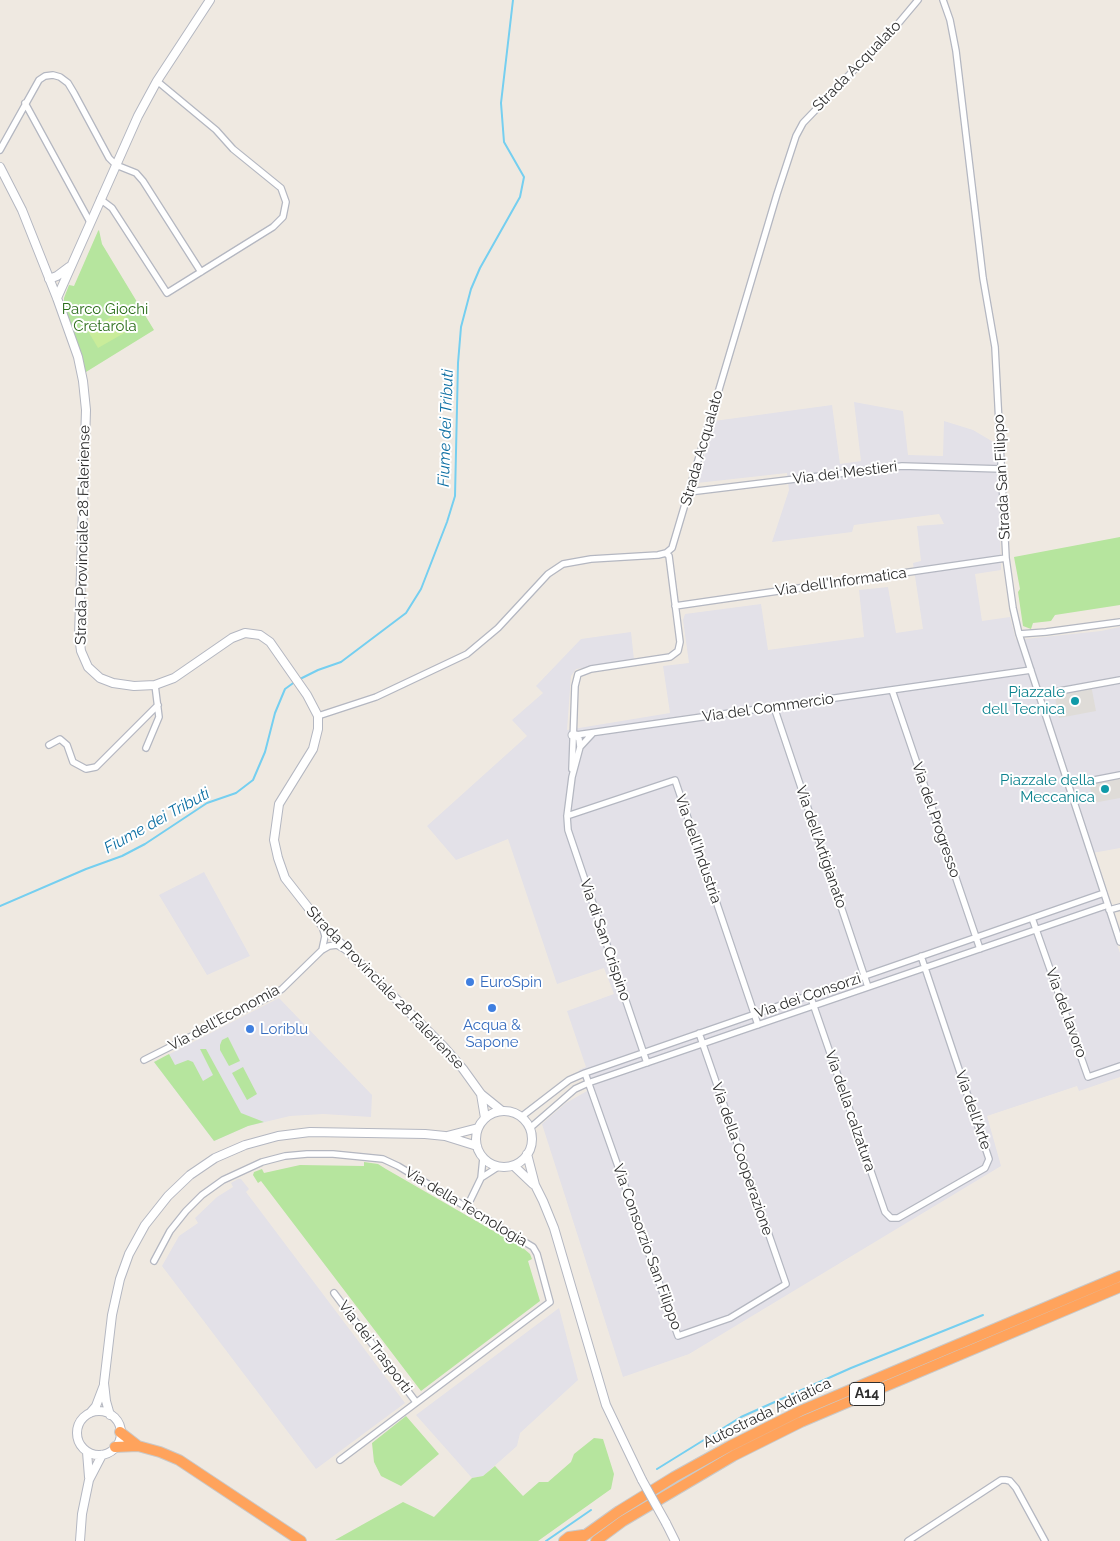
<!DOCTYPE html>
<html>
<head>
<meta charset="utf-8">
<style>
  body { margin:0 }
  canvas { display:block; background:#efe9e1 }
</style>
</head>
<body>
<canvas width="1120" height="1541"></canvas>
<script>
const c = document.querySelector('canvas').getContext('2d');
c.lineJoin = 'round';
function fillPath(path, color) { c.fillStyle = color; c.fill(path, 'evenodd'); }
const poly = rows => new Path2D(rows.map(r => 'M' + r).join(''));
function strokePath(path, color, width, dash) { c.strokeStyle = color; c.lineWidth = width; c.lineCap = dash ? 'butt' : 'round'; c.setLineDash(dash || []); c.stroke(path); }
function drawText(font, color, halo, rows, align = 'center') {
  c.font = font + ' Raleway,sans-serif'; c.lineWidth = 4; c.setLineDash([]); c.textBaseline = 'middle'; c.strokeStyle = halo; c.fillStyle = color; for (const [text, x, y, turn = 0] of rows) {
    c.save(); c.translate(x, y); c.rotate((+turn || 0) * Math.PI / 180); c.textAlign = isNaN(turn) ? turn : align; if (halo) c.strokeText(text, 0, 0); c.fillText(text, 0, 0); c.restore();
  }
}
fillPath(poly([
  [854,402,903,411,908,455,943,456,944,421,973,430,995,443,999,480,1001,570,975,574,982,621,1010,617,1016,640,1101,631,1120,627,1120,848,1087,854,1120,953,1120,1077,1079,1091,1077,1086,987,1116,1001,1166,689,1354,623,1377,542,1124,566,1103,587,1091,579,1070,586,1067,567,1011,614,994,604,968,557,984,508,839,456,860,427,826,527,736,512,720,543,693,536,686,581,639,631,632,634,660,576,669,571,676,567,730,670,713,663,666,689,663,683,620,685,614,761,604,768,650,864,637,859,590,888,587,896,633,923,629,913,563,921,561,917,526,944,524,939,514,854,525,852,532,772,542,789,490,787,473,697,483,714,421,832,405,840,464,861,461],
  [204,872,250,956,207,975,159,895],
  [279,998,372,1095,371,1117,323,1114,290,1116,248,1126,214,1141,154,1062],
  [238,1179,241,1179,249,1189,246,1192,405,1403,316,1469,162,1266,179,1236,198,1223,195,1218,217,1197,233,1187,231,1183],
  [559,1308,578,1380,520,1433,517,1446,483,1476,472,1478,416,1415]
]), '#e3e1e8');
fillPath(poly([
  [99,230,102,244,154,330,86,372,64,307,64,298,69,285,74,286,98,231],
  [1120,537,1120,605,1055,615,1051,621,1033,623,1031,629,1023,626,1018,592,1020,589,1014,557],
  [228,1037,240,1061,229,1066,220,1050,220,1045,222,1040],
  [200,1049,206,1049,241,1113,264,1122,248,1126,214,1141,154,1062,169,1054,175,1065,188,1060,193,1062,203,1081,213,1075],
  [243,1067,257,1094,247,1100,232,1073],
  [364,1162,378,1164,386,1169,523,1248,530,1254,532,1259,528,1261,540,1301,421,1391,261,1181,258,1183,253,1175,254,1172,262,1169,264,1173,300,1165,364,1166],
  [406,1416,439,1454,401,1486,381,1476,374,1462,372,1443],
  [594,1438,603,1439,614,1474,611,1489,538,1541,335,1540,403,1502,434,1517,472,1478,483,1476,495,1466,523,1496,539,1482,548,1482,571,1462,574,1454]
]), '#b6e59e');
fillPath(poly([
  [122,310,133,328,98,348,88,331]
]), '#c9ec9a');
fillPath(poly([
  [1091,685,1096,711,1059,718,1054,692],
  [1120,775,1120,798,1093,803,1089,781]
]), '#dfdcd8');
strokePath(poly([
  [300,679,318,670,341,662,406,613,421,589,447,522,455,496,458,363,461,327,471,289,480,268,520,197,524,177,504,142,501,103,513,0],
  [0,906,86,869,122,856,145,844,207,803,236,793,253,780,265,752,275,713,285,689,296,681],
  [657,1469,741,1417,851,1368,983,1315],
  [546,1541,591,1510]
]), '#75cff0', 2);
const minor = poly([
  [943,0,950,20,956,51,983,278,995,347,1006,558,1013,608,1019,634,1120,942],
  [25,103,90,222],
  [0,150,39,80,45,76,53,75,60,77,68,83,74,93,109,158,116,165,136,173,143,181,201,272],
  [100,199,112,208,167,293,273,227,283,217,286,202,281,188,233,149,216,130,157,81],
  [689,492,902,466,1002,469],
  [675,606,1006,558],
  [1019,634,1046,632,1120,622],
  [892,690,980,949],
  [1054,692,1120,680],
  [774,707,868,987],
  [318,716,376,697,467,654,498,628,548,574,563,564,591,559,658,555,666,553,672,548,777,194,796,136,803,123,897,25,918,0],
  [593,733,580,747,572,777,567,816,568,830,647,1063],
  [49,745,60,739,67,745,73,762,86,769,96,767,158,705],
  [580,747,579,739,576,735,1031,670],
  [146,748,159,717,155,685],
  [572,769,575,686,578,674,591,669,670,657,678,651,680,642,669,556,666,553],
  [1089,781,1120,775],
  [567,816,675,780,758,1025],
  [1109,910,1120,907],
  [1032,918,1088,1077,1120,1066],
  [322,950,325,936,322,926],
  [810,995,885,1212,891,1218,898,1218,985,1168,989,1159,921,956],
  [144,1060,273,995,282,989,322,950,329,946,337,945,344,949],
  [585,1073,678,1336,730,1318,786,1284,699,1033],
  [521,1117,569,1080,585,1073,1104,893],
  [530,1128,575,1089,588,1083,1108,905],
  [481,1178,498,1167],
  [467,1207,481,1178,483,1158],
  [154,1261,170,1231,186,1211,202,1195,223,1180,262,1162,285,1156,307,1154,333,1154,383,1159,398,1166,533,1247,537,1254,550,1302,340,1460],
  [334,1293,416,1402],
  [908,1541,1001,1480,1006,1480,1010,1481,1016,1488,1045,1541]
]);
const tertiary = poly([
  [572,735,576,735]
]);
const secondary = poly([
  [0,167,22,210,57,298,78,357,83,381,86,410,79,636,81,651,88,667,100,678,113,683,134,686,155,685,174,678,232,638,245,633,260,635,270,642,307,695,318,716,318,729,313,749,279,804,274,840,278,858,285,878,321,924,444,1047,463,1069,481,1094,502,1111],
  [49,279,57,276,69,267],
  [57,298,138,116,157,81,210,0],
  [481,1094,485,1118],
  '476 1139a28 28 0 1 1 56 0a28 28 0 1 1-56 0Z',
  [447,1136,478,1128],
  [527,1154,535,1185,543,1201,554,1228,606,1405,642,1480],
  [514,1166,533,1184],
  '77 1433a22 22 0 1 1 44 0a22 22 0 1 1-44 0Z',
  [90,1413,96,1406,104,1385],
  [110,1415,106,1401,104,1383,112,1315,120,1279,129,1254,145,1225,168,1196,190,1175,215,1158,245,1145,278,1136,310,1132,425,1134,445,1136,477,1146],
  [87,1452,89,1477],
  [666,1523,675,1541],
  [80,1541,82,1514,89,1480,102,1455]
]);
const motorway = poly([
  [120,1432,138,1446],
  [115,1447,138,1446,160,1452,179,1460,301,1541],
  [564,1541,569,1537,583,1535],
  [577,1541,619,1511,674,1477,730,1446,800,1411,1120,1276],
  [596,1541,623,1521,733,1456,801,1422,1120,1287]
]);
strokePath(minor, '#b4b7c1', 8);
strokePath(tertiary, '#b4b7c1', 9);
strokePath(secondary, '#b4b7c1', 10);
strokePath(motorway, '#c9c9c9', 12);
strokePath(minor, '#fff', 5.5);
strokePath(tertiary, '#fff', 7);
strokePath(secondary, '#fff', 8);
strokePath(motorway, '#ffa35c', 10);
const secondaryBridge = poly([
  [642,1480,666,1523]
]);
strokePath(secondaryBridge, '#b4b7c1', 10, []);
strokePath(secondaryBridge, '#fff', 8);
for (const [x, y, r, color] of [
  [1075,701,5,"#0f9aa8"],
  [1105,789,5,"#0f9aa8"],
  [470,982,5,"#3f7fe0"],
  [492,1008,5,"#3f7fe0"],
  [250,1029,5,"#3f7fe0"]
]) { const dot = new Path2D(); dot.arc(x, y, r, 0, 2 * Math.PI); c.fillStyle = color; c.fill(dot); strokePath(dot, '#fff', 2); }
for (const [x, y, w] of [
  [867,1394,35]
]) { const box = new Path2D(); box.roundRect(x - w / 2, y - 11.5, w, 23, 4); c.fillStyle = '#fff'; c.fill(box); strokePath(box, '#2e2e2e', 1); }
drawText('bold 14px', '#2e2e2e', null, [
  ["A14",867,1394]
]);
drawText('15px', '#2e2e2e', '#fff', [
  ["Strada Acqualato",857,66,-46],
  ["Strada Acqualato",702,448,-74],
  ["Via dei Mestieri",845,473,-7],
  ["Strada San Filippo",1002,477,-93],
  ["Strada Provinciale 28 Faleriense",83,535,-89],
  ["Via dell'Informatica",841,582,-8],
  ["Via del Commercio",768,708,-8],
  ["Via del Progresso",936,820,71],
  ["Via dell'Artigianato",821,847,71],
  ["Via dell'Industria",698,849,71],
  ["Via di San Crispino",605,940,71],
  ["Strada Provinciale 28 Faleriense",385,988,46],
  ["Via dei Consorzi",808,996,-19],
  ["Via del lavoro",1066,1013,70],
  ["Via dell'Economia",224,1018,-28],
  ["Via dell'Arte",973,1110,71],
  ["Via della calzatura",850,1111,71],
  ["Via della Cooperazione",742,1159,71],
  ["Via della Tecnologia",466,1207,31],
  ["Via Consorzio San Filippo",647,1247,70],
  ["Via dei Trasporti",375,1347,53],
  ["Autostrada Adriatica",767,1413,-26]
]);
drawText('15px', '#2c6e1b', '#fff', [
  ["Parco Giochi",105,309],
  ["Cretarola",105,326]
]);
drawText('15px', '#0d838f', '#fff', [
  ["Piazzale",1065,692],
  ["dell Tecnica",1065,709],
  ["Piazzale della",1095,780],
  ["Meccanica",1095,797]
], 'right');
drawText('15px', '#366cbe', '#fff', [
  ["EuroSpin",480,982],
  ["Acqua &",492,1025,"center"],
  ["Sapone",492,1042,"center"],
  ["Loriblu",260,1029]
], 'left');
drawText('italic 16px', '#0d6fa3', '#fff', [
  ["Fiume dei Tributi",446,428,-88],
  ["Fiume dei Tributi",157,821,-29]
]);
</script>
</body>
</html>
